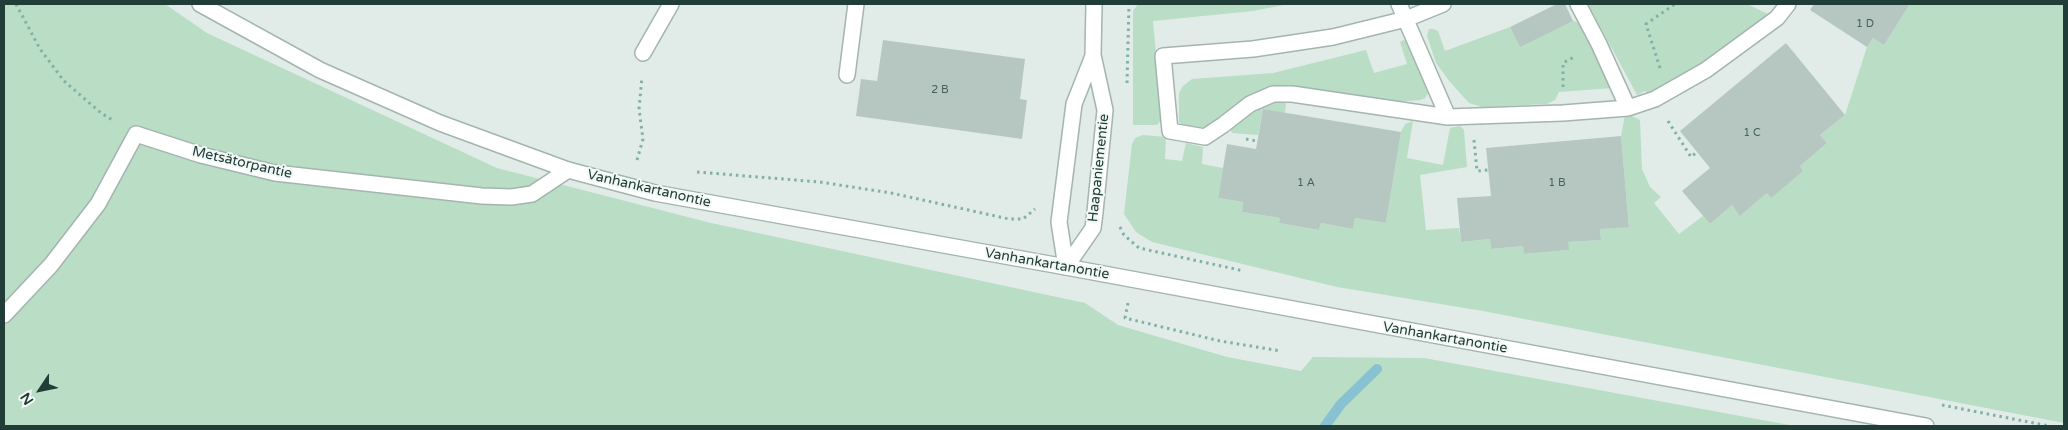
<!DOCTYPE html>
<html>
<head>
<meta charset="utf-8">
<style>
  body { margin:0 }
  #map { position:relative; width:2068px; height:430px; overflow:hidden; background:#e1ece8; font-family:"Varela Round",sans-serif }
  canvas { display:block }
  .frame { position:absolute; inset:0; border:5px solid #213d37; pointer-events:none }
  .north { position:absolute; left:15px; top:365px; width:50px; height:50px; -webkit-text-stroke:4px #f1f8f5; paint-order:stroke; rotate:236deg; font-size:14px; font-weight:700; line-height:20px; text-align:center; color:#213d37 }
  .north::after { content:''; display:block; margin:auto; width:18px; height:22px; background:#213d37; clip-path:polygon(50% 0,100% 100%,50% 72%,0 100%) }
</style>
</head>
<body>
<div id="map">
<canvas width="2068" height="430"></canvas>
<div class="frame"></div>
<div class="north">N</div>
</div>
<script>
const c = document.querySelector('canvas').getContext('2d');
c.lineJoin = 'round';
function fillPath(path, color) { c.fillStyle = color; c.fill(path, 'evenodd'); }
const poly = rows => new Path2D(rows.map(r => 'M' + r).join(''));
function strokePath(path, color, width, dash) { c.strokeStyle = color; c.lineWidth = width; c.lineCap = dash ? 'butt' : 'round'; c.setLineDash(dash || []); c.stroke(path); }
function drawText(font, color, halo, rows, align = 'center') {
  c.font = font + ' "Varela Round",sans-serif'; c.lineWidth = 4; c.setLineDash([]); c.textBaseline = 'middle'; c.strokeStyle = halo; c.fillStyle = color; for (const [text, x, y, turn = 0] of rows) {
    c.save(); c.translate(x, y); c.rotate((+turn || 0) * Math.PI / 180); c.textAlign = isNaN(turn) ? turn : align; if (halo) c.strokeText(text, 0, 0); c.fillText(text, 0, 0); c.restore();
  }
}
fillPath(poly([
  [4,4,165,4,207,33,497,168,711,223,1085,303,1118,325,1227,357,1301,371,1313,357,1424,358,1795,426,4,426],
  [1138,4,1289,4,1253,11,1153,21,1162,119,1157,125,1133,125,1133,11],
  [1588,4,1747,4,1770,15,1682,78,1651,96,1645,91,1637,95],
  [1910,4,2064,4,2064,423,1483,311,1337,287,1152,242,1136,232,1124,214,1132,144,1135,138,1143,135,1166,137,1165,159,1182,161,1186,143,1203,147,1202,164,1223,168,1218,198,1243,202,1242,212,1280,218,1279,223,1319,230,1321,223,1353,229,1355,218,1386,223,1401,132,1405,124,1413,121,1407,158,1443,165,1450,128,1460,126,1464,130,1467,167,1420,175,1426,230,1459,228,1461,242,1490,239,1491,249,1523,246,1524,254,1568,250,1568,242,1601,240,1600,229,1629,226,1621,136,1625,115,1632,116,1640,120,1642,169,1650,187,1661,197,1654,203,1679,234,1703,216,1710,224,1732,205,1741,215,1767,193,1803,171,1800,166,1827,143,1820,135,1845,115,1867,47,1873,38,1884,45],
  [1573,21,1581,23,1613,88,1559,92,1555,100,1547,104,1482,107,1469,103,1450,82,1436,63,1427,36,1429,29,1433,29,1438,31,1445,51,1510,27,1520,46],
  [1403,40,1409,42,1429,92,1425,98,1421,100,1393,102,1289,89,1205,129,1185,127,1179,122,1179,93,1183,86,1192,79,1273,73,1366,50,1374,73,1407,64,1400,42],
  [1286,102,1285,113,1263,109,1258,135,1232,133,1231,131,1231,127,1249,112,1268,103]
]), '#b9ddc5');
strokePath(poly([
  [1325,426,1341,404,1377,369]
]), '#88c2d2', 10);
fillPath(poly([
  [1557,4,1565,4,1573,21,1520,47,1510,27],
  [1814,4,1910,4,1884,45,1873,38,1867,47,1810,10],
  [883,40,1025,59,1020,99,1027,100,1022,139,856,116,861,79,877,81],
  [1786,43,1845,115,1820,135,1827,143,1800,166,1803,171,1771,198,1767,193,1740,216,1732,205,1710,224,1682,191,1710,168,1680,131],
  [1263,109,1401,132,1386,223,1355,218,1353,229,1321,223,1319,230,1279,223,1280,218,1242,212,1243,202,1218,198,1227,144,1256,149],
  [1621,136,1629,227,1600,229,1601,240,1568,242,1569,250,1524,254,1523,246,1491,249,1490,239,1461,242,1457,198,1491,196,1486,148]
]), '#b6c7c1');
const service = poly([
  [1399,4,1448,117],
  [1443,4,1406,19,1333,37,1253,49,1163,56,1170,131,1205,137,1223,125,1250,104,1273,94,1292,94,1448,117,1563,113,1628,108,1655,99,1706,70,1777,18,1788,4],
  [1578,4,1599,44,1628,108],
  [643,53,671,4],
  [847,75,856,4]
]);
const minor = poly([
  [1066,267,1093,228,1095,212,1105,110,1093,55,1094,4],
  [1066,267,1059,222,1074,104,1093,56],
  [4,315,51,265,98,204,136,134,201,155,275,173,482,196,511,197,532,194,568,170]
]);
const tertiary = poly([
  [200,4,320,70,440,123,568,170,655,193,1066,267,1926,426]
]);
strokePath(service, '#a4b4af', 18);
strokePath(minor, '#a4b4af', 18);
strokePath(tertiary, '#a4b4af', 18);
strokePath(poly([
  [16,4,40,49,64,81,101,113,114,121],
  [1660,68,1646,24,1675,4],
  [1127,83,1129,4],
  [1563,87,1563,63,1576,56],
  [1668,121,1691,157,1697,152],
  [1246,139,1257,141],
  [1474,140,1477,171,1488,170],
  [637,160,643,139,639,109,642,77],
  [697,172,820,182,891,193,1009,219,1023,219,1035,209],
  [1120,227,1124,235,1139,248,1244,271],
  [1128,303,1125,318,1220,341,1281,351],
  [1942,405,2049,426]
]), '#81b0a4', 3, [2.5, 4]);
strokePath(service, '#fff', 15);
strokePath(minor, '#fff', 15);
strokePath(tertiary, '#fff', 15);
drawText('11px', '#46605a', null, [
  ["1 D",1865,24],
  ["2 B",940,90],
  ["1 C",1752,133],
  ["1 A",1306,183],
  ["1 B",1557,183]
]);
drawText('14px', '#213d37', '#f1f8f5', [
  ["Metsätorpantie",242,163,13],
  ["Haapaniementie",1099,168,-84],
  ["Vanhankartanontie",649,189,13],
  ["Vanhankartanontie",1047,264,10],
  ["Vanhankartanontie",1445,338,10]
]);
</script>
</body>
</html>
